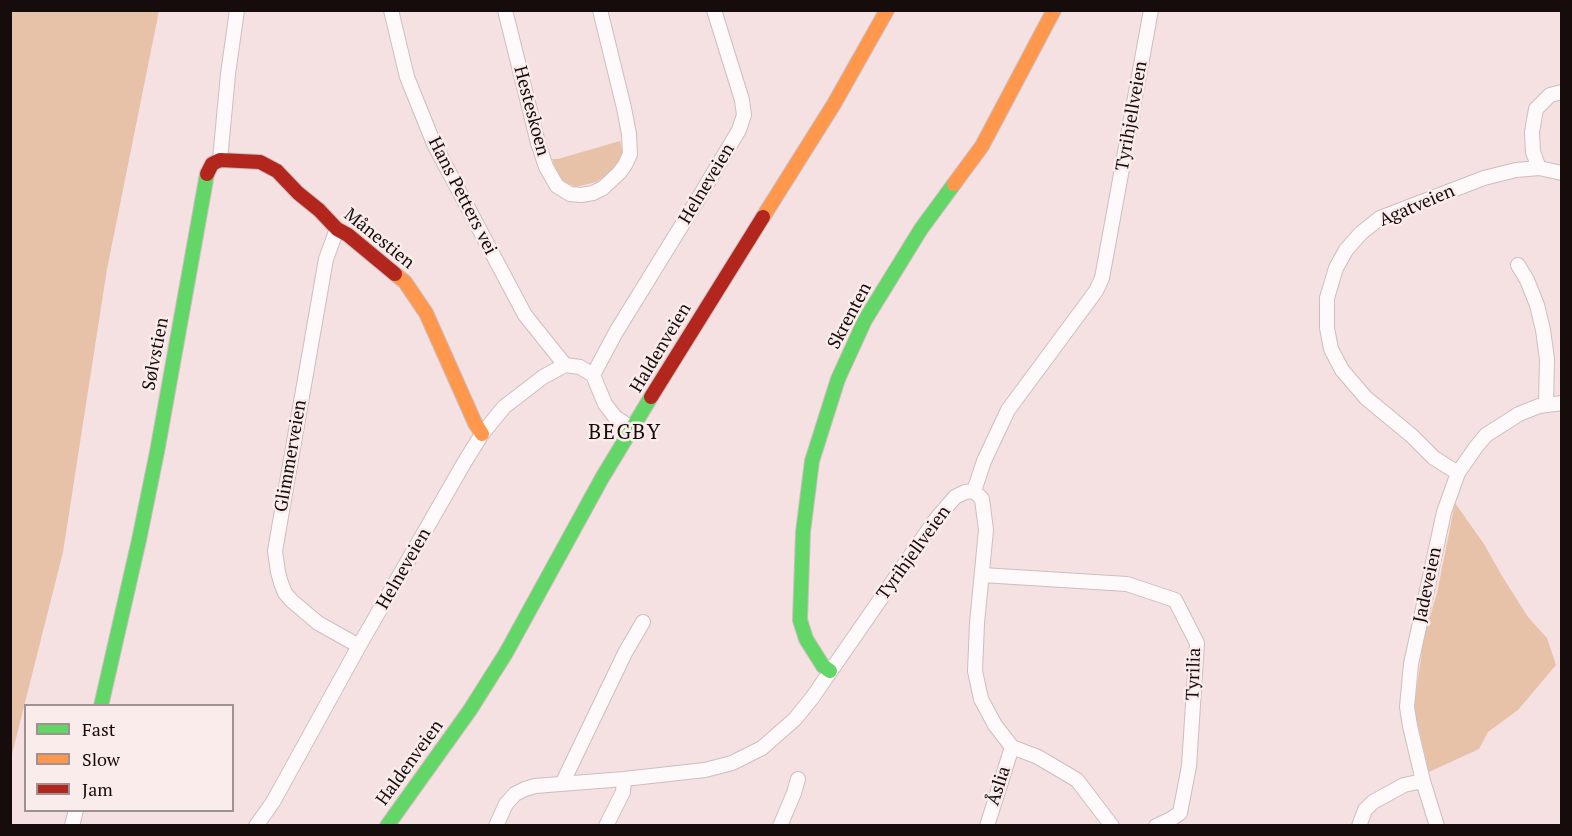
<!DOCTYPE html>
<html>
<head>
<meta charset="utf-8">
<style>
  body { margin:0 }
  #map { position:relative; width:1572px; height:836px; overflow:hidden; background:#f5e0e2; font-family:"PT Serif",serif }
  canvas { display:block }
  .frame { position:absolute; inset:0; border:12px solid #170c0c; pointer-events:none }
  .legend { position:absolute; left:24px; top:704px; width:210px; height:108px; box-sizing:border-box; background:#fbecec; border:2px solid #a09292; margin:0; padding:8px 10px; list-style:none; font-size:18px; color:#170c0c }
  .legend li { display:flex; align-items:center; gap:12px; height:30px }
  .legend b { width:30px; border:2px solid #a09292 }
</style>
</head>
<body>
<div id="map">
<canvas width="1572" height="836"></canvas>
<div class="frame"></div>
<ul class="legend">
<li><b style="height:8px;background:#63d668"></b>Fast</li>
<li><b style="height:8px;background:#ff974d"></b>Slow</li>
<li><b style="height:8px;background:#b3261e"></b>Jam</li>
</ul>
</div>
<script>
const c = document.querySelector('canvas').getContext('2d');
c.lineJoin = 'round';
function fillPath(path, color) { c.fillStyle = color; c.fill(path, 'evenodd'); }
const poly = rows => new Path2D(rows.map(r => 'M' + r).join(''));
function strokePath(path, color, width, dash) { c.strokeStyle = color; c.lineWidth = width; c.lineCap = dash ? 'butt' : 'round'; c.setLineDash(dash || []); c.stroke(path); }
function drawText(font, color, halo, rows, align = 'center') {
  c.font = font + ' "PT Serif",serif'; c.lineWidth = 5; c.setLineDash([]); c.textBaseline = 'middle'; c.strokeStyle = halo; c.fillStyle = color; for (const [text, x, y, turn = 0] of rows) {
    c.save(); c.translate(x, y); c.rotate((+turn || 0) * Math.PI / 180); c.textAlign = isNaN(turn) ? turn : align; if (halo) c.strokeText(text, 0, 0); c.fillText(text, 0, 0); c.restore();
  }
}
fillPath(poly([
  [11,10,159,11,107,269,63,552,11,758],
  [620,141,624,155,614,171,596,182,576,187,562,181,556,170,552,159,558,159],
  [1455,503,1484,544,1502,576,1528,617,1547,638,1556,665,1518,710,1488,732,1479,749,1429,772,1414,708,1424,637,1437,593]
]), '#e7c2a8');
const street = poly([
  [391,10,407,77,434,144,525,315,565,365],
  [505,10,538,143,546,167,557,186,570,194,581,195,593,193,603,188,619,173,625,165,630,154,629,134,624,108,600,10],
  [220,160,228,74,237,10],
  [1539,168,1533,152,1532,132,1536,109,1550,95,1562,92],
  [337,229,326,259,275,551,278,572,281,583,285,593,292,601,318,623,359,646],
  [1518,265,1527,280,1537,305,1543,330,1547,359,1546,405],
  [593,375,616,332,698,199,739,130,744,115,742,100,714,10],
  [1458,473,1434,458,1412,436,1366,398,1342,370,1331,349,1327,328,1327,298,1336,268,1346,250,1361,233,1380,218,1484,178,1516,170,1539,168,1562,173],
  [974,491,984,461,1008,410,1096,291,1102,278,1151,10],
  [974,491,982,499,986,530,977,623,975,671,981,699,995,725,1012,747,1038,757,1077,780,1112,826],
  [982,575,1127,584,1175,600,1197,643,1189,766,1180,813,1171,819,1156,826],
  [562,784,625,653,643,622],
  [72,826,76,810],
  [256,826,273,802,359,646,464,463,482,434,504,407,543,377,565,365,580,367,593,375,605,404,615,417,633,429],
  [496,826,506,804,515,794,525,789,535,786,624,779,705,770,732,763,762,748,795,719,812,698,936,519,955,497,965,492,974,491],
  [606,826,623,792,624,779],
  [780,826,794,793,798,779],
  [987,826,1012,747],
  [1359,826,1365,810,1373,802,1404,785,1423,781],
  [1437,826,1423,781,1410,726,1407,707,1411,664,1444,512,1458,473,1476,447,1486,435,1519,414,1539,406,1562,403]
]);
const fast = poly([
  [830,671,823,666,806,639,800,620,803,532,812,461,838,379,865,320,921,229,954,184],
  [101,706,139,540,157,452,207,174],
  [387,826,470,710,506,653,602,478,651,397]
]);
const slow = poly([
  [954,184,982,146,1054,10],
  [763,217,834,104,887,10],
  [395,274,405,282,426,313,475,423,482,434]
]);
const jam = poly([
  [207,174,212,164,220,160,260,162,277,171,298,193,319,210,337,229,348,235,395,274],
  [651,397,763,217]
]);
strokePath(street, '#cdbebf', 16);
strokePath(fast, '#cdbebf', 16);
strokePath(slow, '#cdbebf', 16);
strokePath(jam, '#cdbebf', 16);
strokePath(street, '#fefafb', 14);
strokePath(fast, '#63d668', 14);
strokePath(slow, '#ff974d', 14);
strokePath(jam, '#b3261e', 14);
drawText('18px', '#170c0c', '#fbecec', [
  ["Hesteskoen",531,111,75],
  ["Tyrihjellveien",1132,116,-80],
  ["Helneveien",707,184,-59],
  ["Hans Petters vei",462,196,63],
  ["Agatveien",1417,206,-23],
  ["Månestien",379,239,39],
  ["Skrenten",850,316,-62],
  ["Haldenveien",661,348,-59],
  ["Sølvstien",156,354,-79],
  ["Glimmerveien",291,456,-80],
  ["Tyrihjellveien",914,553,-54],
  ["Helneveien",404,569,-60],
  ["Jadeveien",1428,585,-78],
  ["Tyrilia",1194,674,-88],
  ["Haldenveien",410,763,-54],
  ["Åslia",999,786,-72]
]);
c.letterSpacing = '1.5px';
drawText('21px', '#170c0c', '#fbecec', [
  ["BEGBY",625,433]
]);
c.letterSpacing = '0px';
</script>
</body>
</html>
